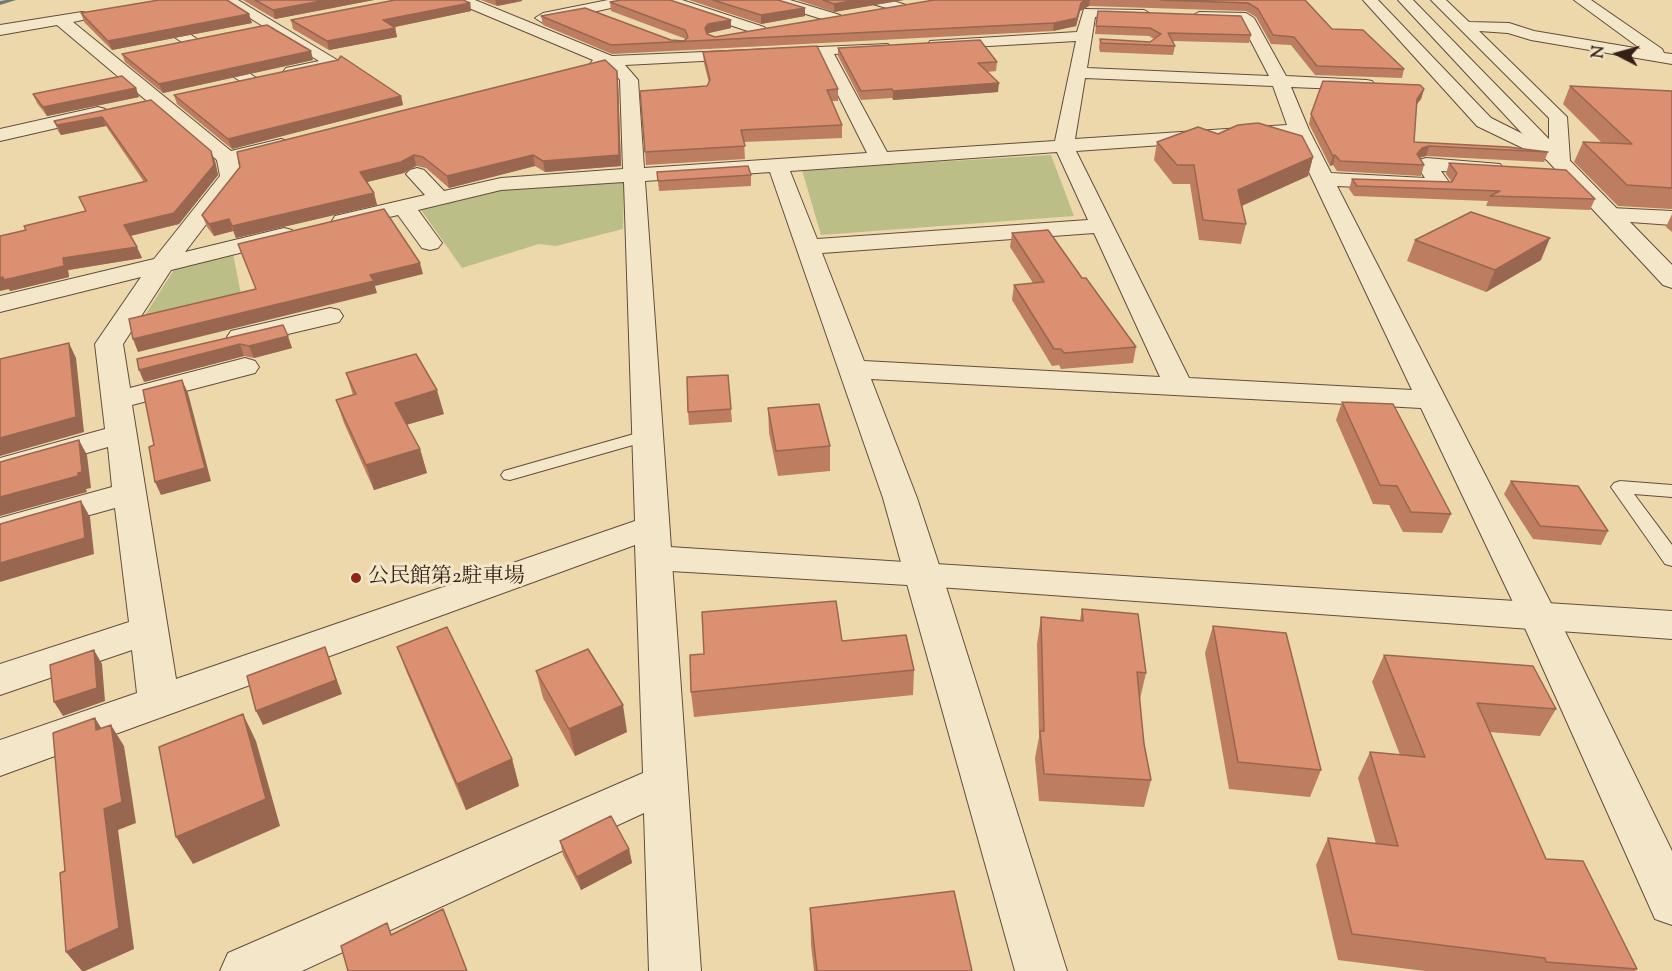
<!DOCTYPE html>
<html>
<head>
<meta charset="utf-8">
<style>
  body { margin:0 }
  #map { position:relative; width:1672px; height:971px; overflow:hidden; background:#edd8ac; font-family:"Sorts Mill Goudy",serif }
  canvas { display:block }
  .north { position:absolute; left:1588px; top:24px; width:60px; height:60px; -webkit-text-stroke:4px #f3e6c9; paint-order:stroke; rotate:276deg; font-size:16px; font-weight:700; line-height:24px; text-align:center; color:#351f17 }
  .north::after { content:''; display:block; margin:auto; width:21px; height:27px; background:#351f17; clip-path:polygon(50% 0,100% 100%,50% 72%,0 100%) }
</style>
</head>
<body>
<div id="map">
<canvas width="1672" height="971"></canvas>
<div class="north">N</div>
</div>
<script>
const c = document.querySelector('canvas').getContext('2d');
c.lineJoin = 'round';
function fillPath(path, color) { c.fillStyle = color; c.fill(path, 'evenodd'); }
const poly = rows => new Path2D(rows.map(r => 'M' + r).join(''));
function strokePath(path, color, width, dash) { c.strokeStyle = color; c.lineWidth = width; c.lineCap = dash ? 'butt' : 'round'; c.setLineDash(dash || []); c.stroke(path); }
function drawText(font, color, halo, rows, align = 'center') {
  c.font = font + ' "Sorts Mill Goudy","Noto Serif JP",serif'; c.lineWidth = 6; c.setLineDash([]); c.textBaseline = 'middle'; c.strokeStyle = halo; c.fillStyle = color; for (const [text, x, y, turn = 0] of rows) {
    c.save(); c.translate(x, y); c.rotate((+turn || 0) * Math.PI / 180); c.textAlign = isNaN(turn) ? turn : align; if (halo) c.strokeText(text, 0, 0); c.fillText(text, 0, 0); c.restore();
  }
}
fillPath(poly([
  [1051,155,1074,216,821,235,802,170],
  [615,178,624,182,623,229,556,246,539,244,462,268,419,207,500,187],
  [233,254,242,299,140,323,175,268]
]), '#bcbe87');
fillPath(poly([
  [6,0,16,0,0,5,0,1,6,0]
]), '#727b73');
const service = poly([
  [648,430,654,431,656,435,654,439,510,480,504,479,501,475,504,471,648,430],
  [1620,481,1672,485,1672,497,1634,494,1672,545,1672,566,1665,564,1611,487,1614,483,1620,481]
]);
const minor = poly([
  [221,0,238,0,342,63,334,68,292,77,286,76,283,72,286,68,319,61,221,0],
  [455,0,475,0,612,56,888,44,890,47,882,52,834,54,887,152,1055,141,1076,41,936,49,930,47,928,44,930,41,1077,32,1084,9,1144,10,1151,14,1149,17,1095,17,1087,68,1269,76,1241,22,1199,20,1192,16,1199,12,1246,13,1254,18,1286,76,1366,80,1372,81,1375,85,1372,89,1366,90,1291,87,1309,130,1331,173,1425,178,1416,164,1419,160,1426,158,1500,164,1503,168,1500,172,1493,174,1441,171,1451,185,1448,190,1440,191,1337,186,1558,617,1672,851,1672,925,1655,919,1520,617,1421,408,871,379,917,498,942,574,1067,971,1015,971,883,498,770,172,645,181,701,971,649,971,644,813,302,971,220,971,228,953,643,773,635,545,0,776,0,740,137,693,132,650,0,695,0,664,129,622,115,508,0,540,0,518,112,487,108,447,0,478,0,458,105,429,95,344,141,277,0,312,0,296,154,259,220,176,217,160,57,25,0,35,0,25,82,12,87,13,89,16,87,19,73,22,231,151,281,139,288,141,291,145,288,149,238,161,242,177,185,252,284,228,292,230,296,235,292,240,171,270,123,344,130,388,245,358,255,361,259,367,255,373,132,405,176,679,635,521,624,182,501,190,418,210,442,243,438,248,430,250,422,248,398,215,343,228,335,226,332,221,335,216,425,195,406,174,410,170,417,168,424,170,444,191,501,178,623,169,620,80,616,75,607,67,592,68,590,64,593,60,457,3,455,0],
  [818,55,867,153,644,168,638,80,625,65,818,55],
  [1085,78,1273,86,1287,125,1075,139,1085,78],
  [1292,136,1412,390,1189,378,1076,151,1292,136],
  [1057,152,1088,220,817,239,790,171,1057,152],
  [1094,233,1160,377,864,361,822,253,1094,233],
  [608,0,636,0,629,4,543,23,535,18,543,13,608,0],
  [661,0,682,0,764,27,767,30,764,33,754,33,663,3,661,0],
  [768,0,790,0,840,15,843,18,835,23,770,3,768,0],
  [867,0,890,0,906,5,908,8,901,12,869,3,867,0],
  [1363,0,1378,0,1491,118,1549,147,1549,118,1431,0,1446,0,1469,22,1509,23,1534,31,1641,49,1574,0,1591,0,1662,49,1664,53,1672,54,1672,64,1531,40,1508,33,1479,31,1567,117,1570,160,1567,164,1560,166,1477,126,1363,0],
  [145,7,150,8,261,81,258,85,252,86,246,85,140,14,138,11,145,7],
  [98,107,105,109,107,113,105,117,0,141,0,129,98,107],
  [1611,208,1672,211,1672,225,1603,220,1600,215,1603,210,1611,208],
  [330,308,339,310,343,316,339,322,241,345,231,343,227,337,231,331,330,308]
]);
const tertiary = poly([
  [1398,0,1413,0,1672,265,1672,288,1663,285,1398,0],
  [654,546,1672,611,1672,639,924,586,654,570,641,566,636,558,641,550,654,546]
]);
strokePath(service, '#634d3c', 2);
strokePath(minor, '#634d3c', 2);
strokePath(tertiary, '#634d3c', 2);
fillPath(service, '#f3e6c9');
fillPath(minor, '#f3e6c9');
fillPath(tertiary, '#f3e6c9');
fillPath(poly([
  [243,0,374,0,275,19],
  [481,0,522,0,522,1,497,6],
  [689,0,778,0,805,16,761,24],
  [797,0,904,0,834,12],
  [934,0,1305,0,1332,29,1404,69,1402,78,1315,75,1291,45,1271,44,1256,17,1246,11,1089,6,1080,11,1076,26,1053,31,612,54,543,25,541,16,671,40,684,41,686,39,611,11,610,2,731,20,731,28,709,33,707,34,715,37],
  [470,3,471,11,395,27,397,37,329,50,293,29,291,20],
  [1098,11,1251,35,1249,43,1173,41,1175,46,1173,55,1100,52,1099,48,1100,39,1150,42,1154,39,1149,36,1095,34],
  [81,13,249,14,252,23,112,50,84,22],
  [838,48,997,62,996,71,987,72,998,92,893,100,892,98,861,100,838,56],
  [703,52,838,89,838,101,832,101,842,125,842,138,744,142,745,159,646,165,645,152,707,86,709,83,704,63],
  [122,54,313,60,163,93,125,62],
  [617,71,618,81,621,166,545,172,535,166,449,188,426,168,416,166,404,173,367,182,374,193,377,205,236,238,233,231,214,236,207,227,202,215],
  [1570,86,1672,91,1672,90,1672,209,1618,206,1574,162,1583,142,1602,143,1563,104],
  [136,88,139,97,47,116,37,103,33,94],
  [1424,89,1421,99,1416,105,1414,142,1548,152,1544,162,1426,156,1419,158,1424,165,1421,176,1337,171,1333,165,1330,166,1309,124,1311,114],
  [174,95,401,96,403,105,232,149,177,104],
  [151,100,215,161,218,175,179,224,131,236,142,258,68,270,69,277,10,291,9,289,86,211,79,197,144,182,106,126,61,135,58,131,54,121],
  [1218,134,1313,157,1308,176,1242,206,1246,224,1241,244,1199,240,1190,184,1173,184,1154,160,1157,142],
  [1449,163,1595,199,1590,210,1486,206,1488,201,1354,196,1349,189,1352,179,1452,182,1446,174],
  [657,172,751,175,751,186,659,191],
  [1672,214,1672,232,1666,227],
  [1012,233,1082,278,1136,347,1133,363,1061,369,1059,365,1052,366,1012,300,1014,285,1033,283,1010,247],
  [1415,240,1541,260,1486,292,1407,261],
  [283,325,292,348,254,358,244,356,144,382],
  [346,373,444,414,406,425,420,449,427,473,374,490,344,423,336,400,353,395],
  [728,375,732,422,689,425,688,412],
  [1342,402,1451,514,1442,533,1403,532,1389,505,1373,504,1336,420],
  [768,408,830,446,830,471,778,476,769,433],
  [1511,481,1608,531,1601,545,1533,539,1504,494],
  [1082,609,1146,673,1140,699,1144,744,1151,780,1144,807,1039,801,1035,758,1039,737,1037,644,1041,617,1080,620],
  [1213,626,1321,770,1310,797,1229,789,1205,653],
  [842,641,914,670,913,695,694,717,691,692],
  [397,647,512,759,519,786,466,810,407,673],
  [1384,655,1556,709,1540,736,1489,732,1546,859,1637,969,1635,971,1425,971,1338,960,1316,865,1328,838,1376,844,1358,778,1370,752,1400,755,1372,682],
  [536,671,627,732,575,756,543,698],
  [560,841,629,849,632,863,581,890,563,855],
  [810,908,972,971,814,971,811,945]
]), '#bc7d61');
fillPath(poly([
  [326,0,374,0,275,19,273,10],
  [495,0,522,0,522,1,497,6],
  [856,0,904,0,834,12,834,4],
  [1086,0,1090,0,1089,6,1080,11,1076,26,1053,31,1054,23],
  [470,3,471,11,385,29,383,20],
  [805,8,805,16,761,24,761,15],
  [249,14,252,23,112,50,108,41],
  [731,20,731,28,709,33,705,37,705,28,708,24],
  [395,28,397,37,329,50,327,41],
  [311,51,313,60,163,93,159,84],
  [617,71,618,81,621,166,545,172,543,161],
  [999,83,998,92,893,100,893,91],
  [136,88,139,97,47,116,43,107],
  [1424,89,1421,99,1414,108,1417,99],
  [401,96,403,105,232,149,228,139],
  [102,117,106,126,61,135,57,125],
  [1429,146,1426,156,1418,158,1417,154,1422,148],
  [211,151,215,161,218,175,179,224,129,236,124,225],
  [414,155,416,166,404,173,363,183,360,172],
  [533,155,535,166,449,188,447,176],
  [1335,155,1333,165,1330,166,1333,156],
  [1313,157,1308,176,1234,209,1238,190],
  [374,193,377,205,236,238,232,226],
  [229,219,233,231,214,236,209,224],
  [1550,238,1541,260,1486,292,1495,270],
  [137,247,142,258,68,270,69,277,10,291,9,289,0,291,0,278,63,258],
  [420,263,423,274,375,286,377,293,138,352,133,339,370,275],
  [288,336,292,348,254,358,249,346],
  [69,343,76,358,84,432,0,456,0,438],
  [240,344,244,356,144,382,139,370],
  [182,380,188,393,211,481,161,495,155,482],
  [437,390,444,414,402,426,395,403],
  [79,440,87,455,91,488,86,489,87,492,0,516,0,497],
  [420,449,427,473,374,490,366,465],
  [81,501,90,517,94,554,0,582,0,563],
  [325,647,342,694,263,725,256,711],
  [94,650,102,664,105,701,63,716,54,702],
  [623,705,627,732,575,756,569,729],
  [243,714,256,741,280,826,193,864,176,837],
  [95,718,108,739,96,730],
  [111,725,124,746,136,823,118,830,134,949,85,971,82,971,66,952,104,809],
  [512,759,519,786,466,810,457,784],
  [629,849,632,863,581,890,577,877]
]), '#99664f');
const building = poly([
  [159,0,227,0,249,14,108,41,81,13,159,0],
  [255,0,326,0,273,10,255,0],
  [395,0,463,0,470,3,383,20,395,28,327,41,291,20,395,0],
  [621,0,670,0,731,20,708,24,705,28,707,34,715,37,934,0,1086,0,1081,3,1077,18,1054,23,611,45,541,16,585,8,671,40,684,41,688,37,685,30,610,2,621,0],
  [713,0,778,0,805,8,761,15,713,0],
  [823,0,856,0,834,4,823,0],
  [1161,0,1305,0,1332,29,1363,30,1404,69,1317,66,1294,37,1273,35,1258,9,1248,3,1161,0],
  [1098,11,1241,16,1251,35,1168,33,1175,46,1101,43,1100,39,1150,42,1161,34,1150,28,1096,26,1098,11],
  [267,25,311,51,159,84,122,54,267,25],
  [980,40,997,62,978,63,999,83,893,91,892,89,861,91,838,48,980,40],
  [817,46,838,89,827,90,842,125,741,130,745,146,645,152,640,91,707,86,710,80,703,52,817,46],
  [341,56,401,96,228,139,174,95,338,60,341,56],
  [605,60,617,71,619,155,543,161,533,155,447,176,423,157,414,155,401,162,360,172,374,193,232,226,229,219,209,224,202,215,240,167,237,152,605,60],
  [122,76,136,88,43,107,33,94,122,76],
  [1323,81,1420,85,1424,89,1417,99,1414,142,1508,147,1548,152,1429,146,1422,148,1417,154,1424,165,1340,161,1335,155,1333,156,1311,114,1323,81],
  [1570,86,1672,91,1672,188,1627,185,1583,142,1632,144,1570,86],
  [151,100,211,151,214,165,174,213,124,225,137,247,63,258,64,266,4,280,3,277,0,278,0,236,26,230,24,226,86,211,79,197,147,181,102,117,57,125,54,121,151,100],
  [1258,123,1302,136,1313,157,1238,190,1246,224,1203,220,1194,165,1177,165,1157,142,1198,127,1218,134,1238,125,1258,123],
  [1449,163,1566,170,1595,199,1490,196,1500,191,1357,186,1352,179,1452,182,1457,173,1449,163],
  [748,166,751,175,658,181,657,172,748,166],
  [384,209,420,263,370,275,374,281,133,339,129,319,256,289,238,244,384,209],
  [1471,212,1550,238,1495,270,1415,240,1471,212],
  [1048,230,1082,278,1086,278,1136,347,1064,353,1061,349,1054,349,1014,285,1044,282,1012,233,1048,230],
  [283,325,288,336,249,346,240,344,139,370,137,359,283,325],
  [69,343,76,417,0,438,0,359,69,343],
  [416,354,437,390,395,403,420,449,366,465,336,400,356,394,346,373,416,354],
  [728,375,731,409,688,412,687,377,728,375],
  [182,380,205,468,155,482,149,447,154,445,143,390,182,380],
  [1342,402,1393,404,1451,514,1411,512,1397,486,1380,485,1342,402],
  [819,404,830,446,776,451,768,408,819,404],
  [79,440,82,472,78,473,78,476,0,497,0,462,79,440],
  [1511,481,1578,486,1608,531,1540,526,1511,481],
  [81,501,85,538,0,563,0,524,81,501],
  [836,601,842,641,906,635,914,670,691,692,690,655,704,654,702,612,836,601],
  [1082,609,1138,614,1146,673,1137,672,1144,744,1151,780,1044,774,1040,731,1044,731,1041,617,1083,621,1082,609],
  [1213,626,1286,633,1321,770,1238,762,1213,626],
  [447,627,512,759,457,784,397,647,447,627],
  [325,647,336,680,256,711,247,676,325,647],
  [588,649,623,705,569,729,536,671,588,649],
  [94,650,97,688,54,702,50,665,94,650],
  [1384,655,1533,666,1556,709,1477,703,1546,859,1583,861,1637,969,1546,962,1545,958,1352,934,1328,838,1398,846,1370,752,1425,757,1384,655],
  [243,714,266,799,176,837,159,747,243,714],
  [95,718,96,730,111,725,122,802,104,809,119,928,66,952,60,873,65,871,53,733,95,718],
  [611,816,629,849,577,877,560,841,611,816],
  [954,891,972,971,817,971,810,908,954,891],
  [443,909,467,971,348,971,341,946,387,923,391,935,443,909]
]);
fillPath(building, '#db9171');
strokePath(building, '#99664f', 1.5);
for (const [x, y, r, color] of [
  [356,578,6,"#8f2418"]
]) { const dot = new Path2D(); dot.arc(x, y, r, 0, 2 * Math.PI); c.fillStyle = color; c.fill(dot); strokePath(dot, '#f3e6c9', 2); }
drawText('21px', '#351f17', '#f3e6c9', [
  ["公民館第2駐車場",368,578]
], 'left');
</script>
</body>
</html>
